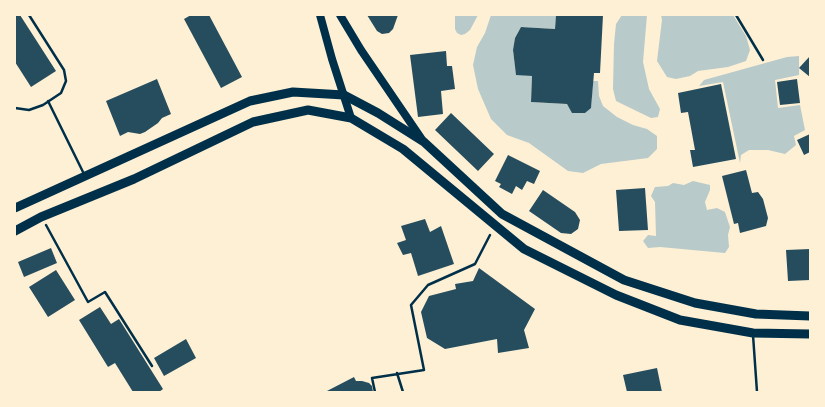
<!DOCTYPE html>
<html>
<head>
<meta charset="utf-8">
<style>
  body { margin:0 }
  #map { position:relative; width:825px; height:407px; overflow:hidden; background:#fdf0d5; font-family:Bitter,serif }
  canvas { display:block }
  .frame { position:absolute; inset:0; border:16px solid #fdf0d5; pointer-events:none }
</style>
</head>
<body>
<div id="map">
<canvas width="825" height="407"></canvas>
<div class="frame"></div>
</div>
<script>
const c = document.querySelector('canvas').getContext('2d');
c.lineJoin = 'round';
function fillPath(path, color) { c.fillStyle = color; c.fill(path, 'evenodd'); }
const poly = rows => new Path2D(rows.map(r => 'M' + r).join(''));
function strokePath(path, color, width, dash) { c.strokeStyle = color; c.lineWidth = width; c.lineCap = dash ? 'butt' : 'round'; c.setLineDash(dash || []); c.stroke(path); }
fillPath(poly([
  [455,15,478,15,470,30,465,34,461,35,457,33,455,29],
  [491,15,556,15,555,29,521,27,515,38,513,51,516,74,532,76,531,102,567,104,572,112,585,113,591,107,593,81,598,81,599,96,603,106,617,117,633,125,647,129,657,136,657,149,648,158,601,164,583,173,568,171,529,143,507,135,491,119,478,89,473,65,477,47,485,33],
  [622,15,647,15,643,62,649,89,660,109,658,117,651,118,616,101,613,89,614,44,616,24],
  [661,15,733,15,746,36,750,50,746,61,728,67,698,71,690,76,676,79,667,77,657,61,662,20],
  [799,56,799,75,775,80,778,108,800,105,805,130,794,136,796,145,785,154,768,150,749,150,741,155,740,163,723,82,699,86,704,80,787,57],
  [693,181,710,185,710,190,705,202,707,210,717,208,725,212,730,227,728,235,729,247,725,253,660,247,648,248,643,241,648,235,656,236,655,202,651,196,655,187,668,186,673,183,684,185]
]), '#b9caca');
fillPath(poly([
  [15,15,20,15,56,71,31,87,15,62],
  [191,15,209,15,242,77,221,88,184,19],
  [367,15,398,15,393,29,389,33,382,34,377,31],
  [556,15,603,15,600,73,594,73,591,108,585,113,572,113,567,104,531,102,532,76,516,75,513,50,515,38,521,27,555,29],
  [446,51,447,66,452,66,455,89,441,91,443,114,418,117,410,55],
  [810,56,810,77,799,68],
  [157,79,171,114,162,118,158,123,145,132,140,134,128,132,120,136,106,101],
  [797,79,800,103,780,105,777,82],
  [721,84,736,159,693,167,690,150,695,150,688,112,681,113,678,93],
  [451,113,494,154,478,171,435,130],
  [810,134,810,152,804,155,797,140],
  [508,155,540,171,534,184,527,181,522,190,516,186,512,194,499,187,501,184,495,181],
  [746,170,752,193,758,192,763,199,768,218,766,226,740,233,738,223,734,224,722,176],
  [645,188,648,230,619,231,616,190],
  [543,190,575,212,580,220,578,229,571,234,561,233,529,211],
  [425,219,430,232,441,226,454,264,418,276,411,253,403,255,397,243,406,240,401,226],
  [51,248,57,263,24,277,18,262],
  [810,249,810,280,788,281,786,250],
  [479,268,535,309,524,330,529,348,498,353,497,339,445,349,427,338,421,312,429,296,456,289,455,284,473,281],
  [56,270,75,300,48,317,29,287],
  [100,307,111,324,119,319,163,389,159,392,133,392,115,363,108,367,79,320],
  [186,339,196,358,164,376,154,358],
  [657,368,662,392,627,392,623,375],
  [354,377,356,381,362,381,369,383,372,386,373,392,325,392]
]), '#264d5e');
strokePath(poly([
  [736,15,763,60],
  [46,225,88,302,105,292,152,366],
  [397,373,403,392],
  [375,392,372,378,424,370,411,305,428,285,475,264,490,235]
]), '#003049', 2.5);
strokePath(poly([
  [48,101,84,174],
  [15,108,29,110,43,105,61,93,66,81,64,70,29,15],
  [753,335,757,392]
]), '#003049', 2.5);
strokePath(poly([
  [320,15,332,59,351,118],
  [340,15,361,50,423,141]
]), '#003049', 8);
strokePath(poly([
  [15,208,250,101,293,92,344,95,378,113,424,142,502,214,624,280,695,303,756,314,810,316],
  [15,231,41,217,134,179,253,122,308,110,351,118,403,149,524,249,616,295,680,320,753,333,810,334]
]), '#003049', 9);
</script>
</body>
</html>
